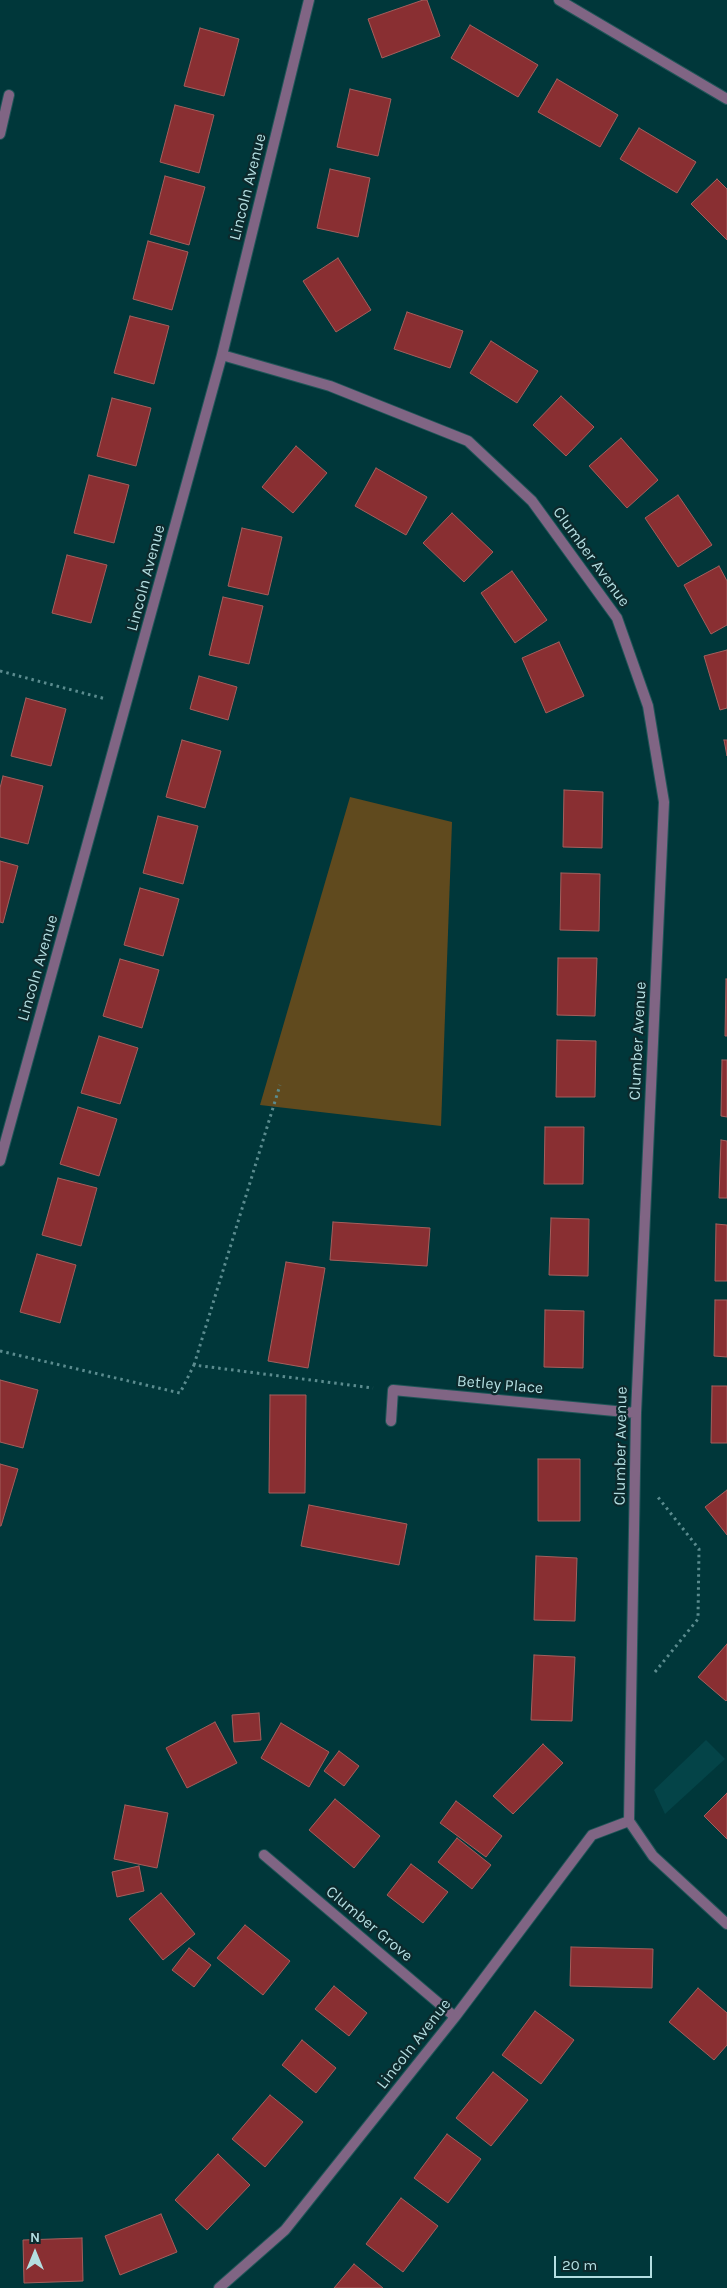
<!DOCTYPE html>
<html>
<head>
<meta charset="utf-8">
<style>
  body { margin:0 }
  #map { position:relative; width:727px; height:2288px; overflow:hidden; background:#00373a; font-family:Karla,sans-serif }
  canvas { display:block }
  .north { position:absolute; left:10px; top:2228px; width:50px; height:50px; -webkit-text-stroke:4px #0c2a2d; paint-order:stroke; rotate:0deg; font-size:14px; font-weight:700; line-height:20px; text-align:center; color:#b4dee1 }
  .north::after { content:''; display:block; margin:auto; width:18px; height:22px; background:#b4dee1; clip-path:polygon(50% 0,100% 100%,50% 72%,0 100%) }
  .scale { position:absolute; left:554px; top:2256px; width:98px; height:22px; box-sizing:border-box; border:2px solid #b4dee1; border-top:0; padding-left:6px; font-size:15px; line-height:18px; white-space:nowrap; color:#b4dee1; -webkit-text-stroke:4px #0c2a2d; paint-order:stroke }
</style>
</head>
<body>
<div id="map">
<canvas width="727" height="2288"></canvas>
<div class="north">N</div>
<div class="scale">20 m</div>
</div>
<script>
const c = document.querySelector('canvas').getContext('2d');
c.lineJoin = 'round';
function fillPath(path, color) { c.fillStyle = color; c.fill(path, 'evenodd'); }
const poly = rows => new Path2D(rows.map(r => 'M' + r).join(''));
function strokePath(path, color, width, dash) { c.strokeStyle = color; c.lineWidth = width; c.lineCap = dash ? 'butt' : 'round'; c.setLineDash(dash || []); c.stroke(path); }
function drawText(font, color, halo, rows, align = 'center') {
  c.font = font + ' Karla,sans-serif'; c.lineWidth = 4.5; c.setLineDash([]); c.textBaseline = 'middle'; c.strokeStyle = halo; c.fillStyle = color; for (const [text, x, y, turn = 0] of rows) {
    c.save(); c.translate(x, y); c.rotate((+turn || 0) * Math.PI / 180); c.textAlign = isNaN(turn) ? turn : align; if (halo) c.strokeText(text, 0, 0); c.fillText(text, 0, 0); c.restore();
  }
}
fillPath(poly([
  [706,1740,725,1759,665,1814,654,1790]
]), '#044448');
fillPath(poly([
  [350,797,452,822,441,1126,260,1105]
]), '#604a1e');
const building = poly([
  [423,0,427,0,440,36,382,58,368,19,423,0],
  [470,25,538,65,518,97,451,58,470,25],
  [200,28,239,39,224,96,184,86,200,28],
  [557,79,618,115,600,147,538,112,557,79],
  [350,89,391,99,378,156,337,147,350,89],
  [175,105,214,115,199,173,160,162,175,105],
  [639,128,696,162,677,193,620,159,639,128],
  [330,169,370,178,358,237,317,228,330,169],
  [165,176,205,187,189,245,150,234,165,176],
  [717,179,727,189,727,240,691,204,717,179],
  [148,241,188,252,172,310,133,299,148,241],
  [338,258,371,310,336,332,303,281,338,258],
  [407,312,463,331,450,368,394,349,407,312],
  [130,316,169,326,154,384,114,373,130,316],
  [491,341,538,371,517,403,470,373,491,341],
  [561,396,594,427,566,456,533,425,561,396],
  [112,398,151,408,136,466,97,456,112,398],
  [621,438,658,480,627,508,589,466,621,438],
  [296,446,327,473,293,513,262,487,296,446],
  [376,468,427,497,406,535,355,506,376,468],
  [89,475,129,485,114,543,74,533,89,475],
  [678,495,712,545,678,567,645,518,678,495],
  [452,513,493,552,464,582,423,543,452,513],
  [242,528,282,537,268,595,228,586,242,528],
  [67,555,107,565,91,623,52,613,67,555],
  [719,566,727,581,727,625,711,634,684,585,719,566],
  [512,571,547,620,515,643,481,593,512,571],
  [223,597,263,606,249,664,209,655,223,597],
  [559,642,584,696,546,713,522,658,559,642],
  [727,650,727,708,720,710,704,656,727,650],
  [199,676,237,687,228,720,190,709,199,676],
  [26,698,66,709,51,766,11,756,26,698],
  [182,740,221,751,205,808,166,797,182,740],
  [724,740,727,740,727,756,724,740],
  [3,776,43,786,28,844,0,837,0,788,3,776],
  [564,790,603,792,602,848,563,847,564,790],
  [158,816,198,826,183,884,143,873,158,816],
  [0,861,18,866,3,923,0,922,0,861],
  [561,873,600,874,599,931,560,930,561,873],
  [140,888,179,899,163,956,124,945,140,888],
  [558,958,597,958,595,1016,557,1015,558,958],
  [120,959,159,970,142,1028,103,1016,120,959],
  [726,979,727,979,727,1036,725,1036,726,979],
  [99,1036,138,1048,120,1104,81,1093,99,1036],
  [557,1040,596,1041,595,1097,556,1097,557,1040],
  [722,1060,727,1060,727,1117,721,1116,722,1060],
  [78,1107,117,1119,99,1176,60,1164,78,1107],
  [545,1127,584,1127,583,1184,544,1184,545,1127],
  [721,1140,727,1141,727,1198,719,1198,721,1140],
  [58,1178,97,1188,81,1246,42,1235,58,1178],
  [551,1218,589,1219,588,1276,549,1275,551,1218],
  [333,1222,430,1228,427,1266,330,1260,333,1222],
  [716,1224,727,1225,727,1281,715,1281,716,1224],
  [37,1254,76,1265,60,1323,20,1312,37,1254],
  [286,1262,325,1268,308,1368,268,1361,286,1262],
  [715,1300,727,1300,727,1357,714,1356,715,1300],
  [545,1310,584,1311,583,1368,544,1367,545,1310],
  [0,1380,38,1390,23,1448,0,1442,0,1380],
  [712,1386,727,1386,727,1443,711,1443,712,1386],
  [270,1395,306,1395,305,1493,269,1493,270,1395],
  [538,1459,580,1459,580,1521,538,1521,538,1459],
  [0,1464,18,1469,1,1526,0,1526,0,1464],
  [727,1490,727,1535,705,1507,727,1490],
  [309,1505,407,1524,399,1565,301,1546,309,1505],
  [536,1556,577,1558,575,1621,534,1620,536,1556],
  [727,1644,727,1700,726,1701,698,1677,727,1644],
  [534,1655,575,1657,572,1721,531,1720,534,1655],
  [259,1713,261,1740,234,1742,232,1715,259,1713],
  [215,1722,237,1763,187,1788,166,1748,215,1722],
  [281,1723,329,1752,309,1787,261,1758,281,1723],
  [543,1744,563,1763,513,1814,493,1796,543,1744],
  [339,1751,359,1766,344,1786,324,1771,339,1751],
  [727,1793,727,1839,704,1816,727,1793],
  [335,1799,380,1836,354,1868,309,1830,335,1799],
  [456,1801,502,1836,486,1857,440,1823,456,1801],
  [125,1805,168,1813,157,1868,114,1859,125,1805],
  [457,1838,491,1865,472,1889,438,1862,457,1838],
  [411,1864,448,1892,423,1923,387,1895,411,1864],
  [139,1866,144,1891,117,1897,112,1872,139,1866],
  [161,1893,195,1934,163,1960,129,1919,161,1893],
  [245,1925,290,1961,263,1995,217,1958,245,1925],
  [571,1947,653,1949,652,1988,570,1986,571,1947],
  [189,1948,211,1965,194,1987,172,1970,189,1948],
  [334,1986,367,2013,349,2036,315,2009,334,1986],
  [698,1988,727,2013,727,2045,714,2060,669,2022,698,1988],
  [535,2011,574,2040,541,2084,502,2055,535,2011],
  [302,2040,336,2068,316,2093,282,2065,302,2040],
  [493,2072,528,2100,491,2146,456,2118,493,2072],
  [270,2095,303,2122,265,2167,232,2139,270,2095],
  [447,2134,481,2159,448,2203,414,2178,447,2134],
  [218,2154,250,2185,207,2230,175,2200,218,2154],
  [401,2198,438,2226,403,2272,366,2244,401,2198],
  [161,2214,177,2252,120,2275,105,2236,161,2214],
  [82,2238,83,2281,24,2283,23,2240,82,2238],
  [354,2264,383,2288,334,2288,354,2264]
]);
fillPath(building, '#892f32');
strokePath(building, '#a35f5d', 1);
const lane = poly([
  [0,134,9,95]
]);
const street = poly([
  [559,0,727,99],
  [222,355,330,386,468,441,532,501,617,618,648,706,664,802,636,1413,629,1821,653,1856,727,1924],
  [0,1161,222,355,309,0],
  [391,1421,393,1390,636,1413],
  [264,1855,455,2017],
  [219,2288,285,2230,455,2017,592,1835,629,1821]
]);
strokePath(lane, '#205558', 12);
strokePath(street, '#205558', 12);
strokePath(poly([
  [0,671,106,699],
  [0,1351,180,1393,194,1365,373,1388],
  [194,1365,280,1085],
  [655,1672,698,1619,699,1549,657,1496]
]), '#5b8c8f', 3, [2.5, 4]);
strokePath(lane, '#806584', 10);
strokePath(street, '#806584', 10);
drawText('16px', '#b4dee1', '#0c2a2d', [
  ["Lincoln Avenue",248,187,-76],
  ["Clumber Avenue",591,557,54],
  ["Lincoln Avenue",146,578,-75],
  ["Lincoln Avenue",38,968,-74],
  ["Clumber Avenue",638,1041,-87],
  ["Betley Place",500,1385,5],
  ["Clumber Avenue",621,1446,-89],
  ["Clumber Grove",369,1924,40],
  ["Lincoln Avenue",414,2044,-52]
]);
</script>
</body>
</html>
